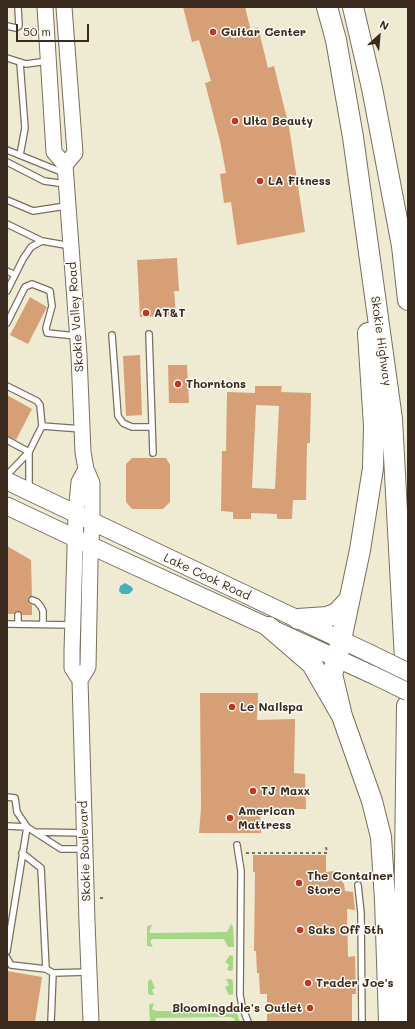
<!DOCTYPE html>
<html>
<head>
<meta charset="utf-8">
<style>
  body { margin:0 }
  #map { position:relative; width:415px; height:1029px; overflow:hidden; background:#efebd3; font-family:Mali,sans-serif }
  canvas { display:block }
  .frame { position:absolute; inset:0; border:8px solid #3b2a1e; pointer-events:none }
  .north { position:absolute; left:359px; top:16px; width:40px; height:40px; -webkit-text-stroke:3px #fdfcf7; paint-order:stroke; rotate:26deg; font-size:11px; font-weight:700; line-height:16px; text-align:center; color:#3b2a1e }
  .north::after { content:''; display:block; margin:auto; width:14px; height:18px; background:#3b2a1e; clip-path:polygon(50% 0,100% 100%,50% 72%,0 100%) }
  .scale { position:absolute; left:16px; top:24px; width:73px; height:18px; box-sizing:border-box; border:2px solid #3b2a1e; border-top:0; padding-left:5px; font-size:12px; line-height:14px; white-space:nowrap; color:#3b2a1e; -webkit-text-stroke:3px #fdfcf7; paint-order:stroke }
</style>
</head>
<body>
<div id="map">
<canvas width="415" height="1029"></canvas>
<div class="frame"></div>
<div class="north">N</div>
<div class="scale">50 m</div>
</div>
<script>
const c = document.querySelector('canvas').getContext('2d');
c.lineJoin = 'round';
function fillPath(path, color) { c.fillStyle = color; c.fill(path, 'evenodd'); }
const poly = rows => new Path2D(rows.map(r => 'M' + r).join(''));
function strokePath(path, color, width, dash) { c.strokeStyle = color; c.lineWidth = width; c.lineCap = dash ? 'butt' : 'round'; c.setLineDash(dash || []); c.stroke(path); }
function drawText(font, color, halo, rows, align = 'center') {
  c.font = font + ' Mali,sans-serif'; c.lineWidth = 3; c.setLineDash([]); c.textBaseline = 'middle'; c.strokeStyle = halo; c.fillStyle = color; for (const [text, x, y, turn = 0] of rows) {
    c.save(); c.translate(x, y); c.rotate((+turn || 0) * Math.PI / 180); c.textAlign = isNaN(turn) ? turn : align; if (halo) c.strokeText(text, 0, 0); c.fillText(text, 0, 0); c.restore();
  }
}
fillPath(poly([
  [231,924,233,926,234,947,228,947,224,939,153,939,150,941,153,947,147,946,147,927,150,925,152,925,149,932,152,933,227,932],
  [230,955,233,956,233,968,232,971,227,970,229,965,225,962],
  [151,979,155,988,152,990,154,995,150,995,148,993,148,981],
  [226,979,231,979,233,981,233,994,229,995,225,987,229,985],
  [232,1002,234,1004,240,1022,234,1022,235,1019,230,1017,156,1018,155,1022,150,1022,149,1005,150,1004,154,1003,152,1009,156,1011,227,1011]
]), '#a4d887');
fillPath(poly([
  [125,583,132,587,133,590,129,594,122,594,119,591,120,586]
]), '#42b0be');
fillPath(poly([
  [183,7,245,7,251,31,258,27,268,68,274,66,289,127,305,232,237,245,231,202,224,203,220,174,226,173,220,141,205,83,211,81,199,40,192,42],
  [177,258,179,291,174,291,176,315,140,317,137,260],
  [30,297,47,307,28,344,10,335],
  [140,355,142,415,126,416,123,356],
  [168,365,187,365,189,403,169,403],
  [255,386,282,386,281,392,311,393,310,443,307,443,306,500,293,500,292,519,277,519,277,514,251,513,251,519,233,519,233,512,221,511,222,451,226,451,227,392,255,393],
  [256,405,279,406,275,489,252,488],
  [7,395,32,409,16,440,7,436],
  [132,458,166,458,170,465,170,502,163,509,132,509,126,502,126,464],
  [7,546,31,560,32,596,29,597,28,600,29,603,32,605,32,615,22,615,18,611,16,612,14,614,7,614],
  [200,693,258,693,257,720,295,719,294,773,305,774,306,809,260,809,261,833,199,833,201,808],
  [253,855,326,855,326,872,334,871,344,884,345,891,353,892,355,910,347,909,348,957,355,956,356,994,352,994,352,1022,267,1022,267,994,260,994,259,973,257,973,256,951,254,951,255,872,253,872],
  [7,971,42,977,35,1022,7,1022]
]), '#d69f76');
const lane = poly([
  [7,26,16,28,19,26,18,7],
  [7,58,26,64,48,61],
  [20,63,25,128,20,155],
  [7,150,64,173],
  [7,162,44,181,66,184],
  [7,200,33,211,66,206],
  [7,224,42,241],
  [7,271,15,275],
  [7,291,23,259,31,247,42,241,71,246],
  [7,323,25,287,32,284,50,291,52,306,46,328,47,333,77,336],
  [149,334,153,453],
  [112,335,118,416,123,423,132,427,152,427],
  [7,386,37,401,40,405,42,426,29,452,7,440],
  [42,426,82,429],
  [7,475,29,452],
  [29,489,29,452],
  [32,600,37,602,41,607,43,611,43,624],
  [7,624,73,625],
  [18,624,18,615],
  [7,797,15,798,17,812,27,827,61,849,84,849],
  [7,826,27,827,7,951],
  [35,832,84,833],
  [237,845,241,871,240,995,242,1006,248,1022],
  [22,853,41,868,46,969],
  [358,885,361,913,362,1022],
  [7,958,11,965,46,969,53,973,51,1022],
  [53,973,88,972]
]);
const secondary = poly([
  [45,7,54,152,65,165,79,355,83,452,86,469,92,483,92,522,90,563,88,667,80,680],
  [64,7,75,153,65,165],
  [86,469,79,482,76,514,72,651,72,668,80,680,87,922,91,1022]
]);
const primary = poly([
  [7,481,369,653],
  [7,506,111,555,373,675]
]);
const highway = poly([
  [327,7,336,40,353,137,392,419,406,678],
  [353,7,372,88,402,246,408,300],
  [298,619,327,617,337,613,349,600],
  [269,627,312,664,342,716,372,801,381,837,385,900,389,1022],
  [342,716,332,674,337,659,360,550,373,468,374,426,368,333],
  [403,1022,407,706]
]);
strokePath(lane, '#7a6e5d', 8);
strokePath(secondary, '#7a6e5d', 17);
strokePath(primary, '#7a6e5d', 19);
strokePath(highway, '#7a6e5d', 22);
strokePath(poly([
  [246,853,327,853,326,847],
  [100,898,105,898]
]), '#7a6e5d', 2, [3, 3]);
strokePath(lane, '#fff', 5.5);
strokePath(secondary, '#fff', 15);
strokePath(primary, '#fff', 17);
strokePath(highway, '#fff', 20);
const primaryBridge = poly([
  [369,653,408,672],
  [373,675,408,692]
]);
strokePath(primaryBridge, '#7a6e5d', 19, []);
strokePath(primaryBridge, '#fff', 17);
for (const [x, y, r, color] of [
  [213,32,4,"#c8321e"],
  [235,121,4,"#c8321e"],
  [260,181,4,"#c8321e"],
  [146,313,4,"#c8321e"],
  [178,384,4,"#c8321e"],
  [232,707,4,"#c8321e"],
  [253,791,4,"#c8321e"],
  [230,818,4,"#c8321e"],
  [299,883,4,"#c8321e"],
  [300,930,4,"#c8321e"],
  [308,983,4,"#c8321e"],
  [310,1008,4,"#c8321e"]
]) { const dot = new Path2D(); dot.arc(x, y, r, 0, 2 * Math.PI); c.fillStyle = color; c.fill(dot); strokePath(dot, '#fdfcf7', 1.5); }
drawText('bold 12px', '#3b2a1e', '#fdfcf7', [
  ["Guitar Center",221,32],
  ["Ulta Beauty",243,121],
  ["LA Fitness",268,181],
  ["AT&T",154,313],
  ["Thorntons",186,384],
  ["Le Nailspa",240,707],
  ["TJ Maxx",261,791],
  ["American",238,811],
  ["Mattress",238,825],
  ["The Container",307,876],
  ["Store",307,890],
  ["Saks Off 5th",308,930],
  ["Trader Joe's",316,983],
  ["Bloomingdale's Outlet",302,1008,"right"]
], 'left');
drawText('12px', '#3b2a1e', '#fdfcf7', [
  ["Skokie Valley Road",76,317,-94],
  ["Skokie Highway",381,341,82],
  ["Lake Cook Road",207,577,25],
  ["Skokie Boulevard",85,851,-92]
]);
</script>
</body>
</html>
